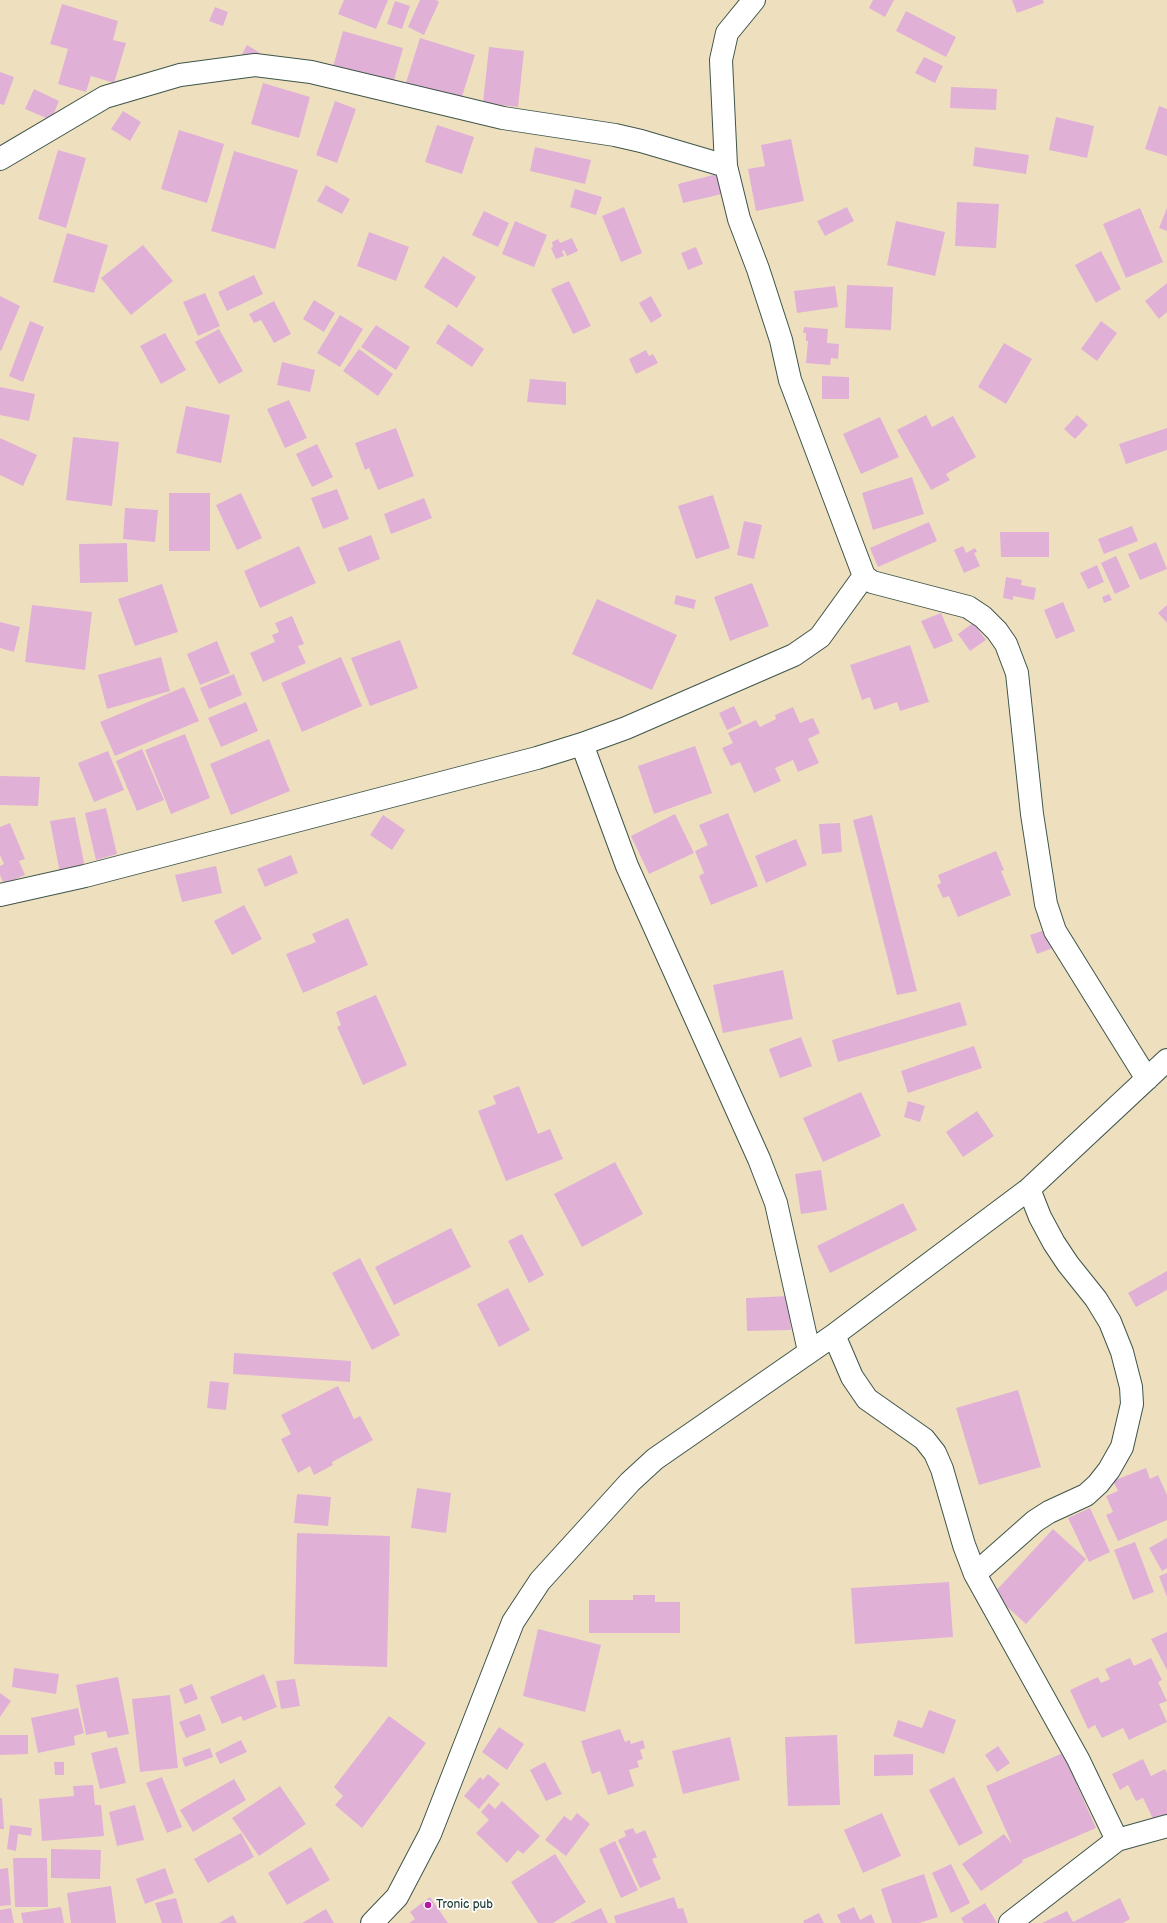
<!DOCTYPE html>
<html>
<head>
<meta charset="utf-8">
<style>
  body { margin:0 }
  canvas { display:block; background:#eee0bf }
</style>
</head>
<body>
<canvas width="1167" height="1923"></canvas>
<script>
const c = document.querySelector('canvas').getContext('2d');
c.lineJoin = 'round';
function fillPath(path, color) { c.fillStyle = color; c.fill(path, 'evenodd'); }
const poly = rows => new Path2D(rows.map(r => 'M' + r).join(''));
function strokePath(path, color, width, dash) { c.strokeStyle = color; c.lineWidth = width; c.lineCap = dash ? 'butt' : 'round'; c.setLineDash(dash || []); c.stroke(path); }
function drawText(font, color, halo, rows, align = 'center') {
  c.font = font + ' "Balsamiq Sans",sans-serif'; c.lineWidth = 3.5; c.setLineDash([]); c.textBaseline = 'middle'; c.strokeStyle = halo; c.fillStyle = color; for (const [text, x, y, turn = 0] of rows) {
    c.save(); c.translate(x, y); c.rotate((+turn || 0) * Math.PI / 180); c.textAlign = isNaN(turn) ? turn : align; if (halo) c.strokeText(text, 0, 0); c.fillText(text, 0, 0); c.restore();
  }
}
fillPath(poly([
  [344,0,388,0,376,29,338,14],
  [420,0,436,0,439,2,424,35,408,27],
  [873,0,894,0,885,17,869,8],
  [1012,0,1043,0,1044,3,1017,13],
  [395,1,410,6,402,29,387,24],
  [62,4,118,21,113,40,126,43,114,83,91,76,86,92,58,84,68,49,50,44],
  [215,7,228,12,223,26,209,21],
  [906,11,956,37,946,57,896,31],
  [343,31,403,48,391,91,331,74],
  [420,38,475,55,459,106,404,89],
  [247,45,260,53,255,63,241,56],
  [489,47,524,51,518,107,483,103],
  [924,57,943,66,935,83,915,73],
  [0,72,14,77,4,105,0,104],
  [263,83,310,97,299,138,251,124],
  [951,87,997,89,996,110,950,108],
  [34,89,59,101,51,120,25,109],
  [335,101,356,109,337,163,316,155],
  [1159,106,1167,109,1167,156,1145,149],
  [123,111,141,122,130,141,111,129],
  [1056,117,1094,126,1087,158,1049,150],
  [437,125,474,137,462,174,425,162],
  [179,130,224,144,207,203,161,189],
  [791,139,804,201,756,211,748,169,765,166,761,145],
  [535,147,591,160,585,184,530,171],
  [975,147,1029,155,1026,174,973,166],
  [58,150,86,158,66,228,38,219],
  [234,151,298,170,275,249,211,231],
  [717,174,722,194,683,203,678,184],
  [326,185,350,199,342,214,317,201],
  [575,189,602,197,596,215,570,207],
  [957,202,999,204,996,248,955,246],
  [624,207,642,253,621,262,602,216],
  [847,207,854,221,825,236,817,221],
  [1140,208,1163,262,1126,278,1103,224],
  [1167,208,1167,231,1159,228],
  [484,211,509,223,498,247,472,235],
  [515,221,547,235,534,267,502,254],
  [896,221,945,232,935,276,887,265],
  [369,232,409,247,396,281,357,266],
  [67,233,108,245,94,293,53,282],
  [572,238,578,251,567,256,564,250,562,251,564,256,556,259,551,248,553,247,552,242,558,239,560,243],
  [143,245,173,281,131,315,101,278],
  [696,247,703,264,688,270,681,253],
  [1101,251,1121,289,1096,303,1075,265],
  [443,256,476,277,457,308,424,287],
  [254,275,263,294,227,311,218,292],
  [569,281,591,326,573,334,551,289],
  [1167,283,1167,312,1159,319,1145,301],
  [847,285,893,287,891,330,845,328],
  [835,286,838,307,797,313,794,291],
  [205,293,220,326,198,336,183,302],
  [0,296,20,306,1,351,0,350],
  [651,296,662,316,651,323,639,303],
  [314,300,335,313,324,332,303,319],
  [274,301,291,334,274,343,261,320,254,323,249,314],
  [340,315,363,329,340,367,317,353],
  [30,321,44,327,23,382,9,376],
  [1101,321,1117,333,1097,361,1081,349],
  [448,324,484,349,472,367,436,343],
  [376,325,410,347,396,370,361,347],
  [804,327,828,329,827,343,839,344,838,359,831,358,830,365,806,363,808,341,806,341,806,333,803,333],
  [219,329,243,371,219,384,195,342],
  [165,333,186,370,161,384,140,346],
  [1004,343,1032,359,1006,404,978,387],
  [359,349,393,374,378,396,343,371],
  [646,350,649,356,653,354,658,363,636,374,629,359],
  [282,362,315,370,310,392,277,385],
  [822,376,849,377,849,399,822,399],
  [530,379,566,382,566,405,527,402],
  [0,387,35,394,29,421,0,415],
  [289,400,307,438,285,448,267,409],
  [186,406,230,415,221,463,176,453],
  [926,415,932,427,953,416,976,457,946,474,950,480,931,490,897,430],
  [1077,415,1088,425,1075,439,1064,429],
  [880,417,899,457,861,474,843,434],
  [396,428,414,476,378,490,369,468,365,470,355,443],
  [1167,428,1167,450,1126,464,1119,444],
  [73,437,119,442,112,506,66,500],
  [0,438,37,455,23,486,0,475],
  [317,444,333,477,312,487,296,454],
  [912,477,924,514,873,530,862,493],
  [337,489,349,519,323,529,311,498],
  [169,493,210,493,210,551,169,551],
  [241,493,262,538,237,550,216,505],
  [713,495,730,548,696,559,678,506],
  [424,498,432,518,391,534,384,514],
  [125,508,158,510,155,542,123,539],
  [744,521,762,525,754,559,737,555],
  [929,522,937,541,878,567,870,548],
  [1132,526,1138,541,1104,554,1098,539],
  [1000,532,1049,532,1049,557,1001,557],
  [371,535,380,559,348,572,338,548],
  [1156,542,1167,569,1140,580,1128,554],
  [127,543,128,582,80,583,79,544],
  [299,546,316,583,260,608,244,571],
  [963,546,966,553,975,548,977,552,974,553,980,566,964,573,954,550],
  [1116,556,1130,587,1115,594,1101,563],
  [1097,565,1104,582,1088,589,1080,573],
  [1006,577,1022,580,1021,585,1036,588,1034,600,1013,596,1013,600,1003,598],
  [752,583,769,626,730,641,714,597],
  [162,584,178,632,135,646,118,599],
  [1109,594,1112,600,1104,603,1102,597],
  [676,595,696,600,694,609,674,604],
  [597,599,677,635,652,690,572,654],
  [1063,602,1075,631,1056,639,1044,610],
  [32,605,92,612,85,670,25,662],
  [1167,605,1167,623,1158,613],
  [941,613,953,641,934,649,921,621],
  [292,616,304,644,298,646,306,663,263,682,250,653,275,642,272,635,279,632,275,623],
  [0,622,20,627,14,652,0,648],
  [973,623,986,640,970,651,958,634],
  [400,640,418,688,370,706,351,658],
  [217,641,230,673,200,685,187,654],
  [910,645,929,702,900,711,897,702,874,710,870,697,862,700,850,665],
  [161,657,170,691,107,709,98,675],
  [341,657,362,706,302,732,281,683],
  [234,674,242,695,209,709,200,688],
  [184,687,199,721,115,756,100,722],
  [246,702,258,731,221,747,208,718],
  [734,706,742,723,727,730,719,713],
  [793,707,800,723,813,718,820,733,808,739,819,763,798,772,793,760,775,768,781,781,754,793,740,762,731,766,722,748,733,743,728,733,756,720,760,727,776,719,775,715],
  [185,734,210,798,171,814,145,750],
  [269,739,290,791,231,815,210,764],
  [695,746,712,793,654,814,638,766],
  [142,749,164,800,137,811,116,761],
  [108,751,124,790,94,802,78,763],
  [0,776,40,777,38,806,0,805],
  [106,808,117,854,96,860,85,813],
  [728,813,758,886,711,905,699,876,704,873,695,851,708,845,699,825],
  [675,814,694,853,649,874,631,836],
  [383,815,405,830,392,850,370,835],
  [872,815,917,991,897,995,853,820],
  [75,817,85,868,60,873,50,821],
  [10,823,25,859,19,861,25,875,4,884,0,875,0,866,4,864,0,855,0,827],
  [840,823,842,852,822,854,819,824],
  [796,839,807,865,766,883,755,856],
  [996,851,1004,870,1001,871,1011,895,958,917,949,896,943,898,937,885,941,883,938,875],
  [291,855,298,873,265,887,257,869],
  [216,866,222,893,182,902,175,875],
  [244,905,262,939,232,955,214,921],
  [348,918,368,965,303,993,286,954,316,942,312,934],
  [1051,928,1058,946,1037,954,1030,935],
  [783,970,793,1019,723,1033,713,985],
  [376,995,407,1065,363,1085,337,1027,341,1025,336,1012],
  [960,1002,967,1025,838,1062,832,1040],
  [801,1037,812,1066,780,1078,769,1049],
  [974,1046,982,1068,908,1093,901,1071],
  [519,1086,538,1134,550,1129,563,1159,506,1181,478,1111,496,1104,493,1096],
  [861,1092,881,1136,823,1162,803,1118],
  [908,1101,925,1106,920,1122,904,1117],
  [977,1111,994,1136,963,1157,946,1132],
  [615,1162,643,1214,582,1247,554,1194],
  [821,1170,827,1210,801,1214,795,1174],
  [903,1203,917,1230,830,1273,817,1246],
  [451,1228,471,1267,394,1305,375,1267],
  [522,1234,544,1275,529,1283,508,1241],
  [360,1258,400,1335,372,1350,332,1273],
  [1167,1271,1167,1290,1136,1307,1128,1293],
  [508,1288,530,1330,499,1347,477,1304],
  [789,1296,791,1330,747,1331,746,1298],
  [234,1353,351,1361,350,1382,233,1374],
  [210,1381,229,1383,226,1410,207,1408],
  [338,1386,354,1419,360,1416,373,1440,332,1462,333,1465,314,1475,310,1466,298,1473,281,1439,291,1434,281,1415],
  [1018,1390,1041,1467,979,1485,956,1408],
  [1146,1468,1150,1479,1158,1475,1167,1495,1167,1520,1118,1541,1106,1515,1113,1512,1106,1496,1118,1491,1113,1481],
  [417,1488,451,1493,446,1533,411,1528],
  [297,1494,331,1497,328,1526,294,1523],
  [1090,1508,1110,1552,1089,1562,1068,1518],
  [1053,1529,1086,1559,1026,1624,993,1594],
  [297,1533,390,1536,387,1667,294,1664],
  [1167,1538,1167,1568,1162,1571,1149,1548],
  [1135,1542,1154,1592,1133,1600,1114,1550],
  [1167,1573,1167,1597,1159,1576],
  [949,1582,953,1637,855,1644,851,1588],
  [633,1595,655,1595,655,1602,680,1602,680,1633,589,1633,589,1600,633,1600],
  [538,1629,601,1645,585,1712,523,1696],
  [1167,1632,1167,1670,1151,1639],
  [1130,1658,1134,1666,1151,1658,1162,1680,1158,1682,1167,1701,1159,1704,1167,1722,1129,1740,1123,1728,1102,1738,1095,1725,1088,1729,1070,1690,1098,1677,1101,1683,1110,1679,1105,1669],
  [14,1668,59,1674,56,1694,12,1687],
  [264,1674,277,1707,243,1721,241,1716,222,1724,210,1697],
  [118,1677,129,1734,108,1738,106,1731,86,1735,76,1685],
  [295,1679,300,1706,281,1709,276,1681],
  [192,1684,198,1699,185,1704,179,1689],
  [0,1693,11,1701,0,1717],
  [170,1695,178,1768,140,1772,132,1699],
  [78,1708,84,1733,74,1736,75,1745,38,1753,31,1718],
  [929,1710,956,1720,944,1754,893,1736,898,1720,922,1728],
  [200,1714,206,1730,186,1738,179,1722],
  [389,1716,426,1743,362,1828,335,1805,343,1796,334,1787],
  [499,1727,524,1744,507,1770,482,1752],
  [620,1729,625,1742,630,1740,631,1744,643,1740,645,1748,640,1750,643,1759,637,1761,639,1767,629,1770,634,1786,608,1795,600,1771,592,1774,581,1741],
  [0,1735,28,1735,28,1754,0,1755],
  [837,1735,840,1805,788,1806,785,1737],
  [730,1737,740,1780,683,1794,672,1751],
  [241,1740,247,1752,220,1764,215,1753],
  [998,1746,1010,1763,997,1772,985,1755],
  [117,1747,126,1783,100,1789,91,1753],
  [210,1748,213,1757,185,1767,182,1758],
  [1063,1753,1096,1828,1022,1860,1023,1862,981,1891,962,1864,1004,1834,1012,1844,986,1786],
  [913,1754,913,1775,874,1776,874,1755],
  [1143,1759,1151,1776,1165,1769,1167,1773,1167,1838,1163,1840,1143,1798,1136,1801,1128,1785,1120,1790,1112,1774],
  [54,1762,64,1762,64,1775,55,1775],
  [545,1762,562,1794,546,1801,530,1770],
  [488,1774,500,1784,479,1809,464,1796,480,1777,483,1780],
  [162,1777,182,1827,167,1833,146,1783],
  [954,1777,983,1833,959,1846,929,1790],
  [234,1779,246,1800,193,1832,180,1810],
  [93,1785,95,1805,101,1805,104,1836,42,1841,39,1799,74,1796,73,1786],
  [280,1786,306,1824,259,1856,232,1818],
  [0,1798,2,1798,4,1829,0,1829],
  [502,1801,540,1836,523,1854,518,1850,507,1863,476,1833,489,1820,481,1812,489,1803,495,1809],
  [135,1805,144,1840,117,1846,109,1812],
  [577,1813,590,1824,566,1856,545,1840,564,1816,571,1821],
  [882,1813,901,1856,863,1873,844,1830],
  [10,1825,32,1828,31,1836,18,1834,16,1851,7,1849],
  [633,1828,636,1834,645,1830,657,1857,652,1859,661,1879,640,1888,618,1840,626,1836,624,1831],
  [241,1833,254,1857,208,1883,194,1859],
  [615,1841,638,1890,621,1898,599,1849],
  [311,1847,330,1880,287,1905,268,1873],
  [51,1849,101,1850,100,1879,51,1878],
  [555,1854,586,1902,553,1923,538,1923,511,1882],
  [13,1858,47,1858,48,1907,15,1907],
  [951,1864,970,1903,951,1913,932,1873],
  [8,1868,11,1905,0,1906,0,1869],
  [165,1868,174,1893,145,1904,136,1879],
  [924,1874,938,1917,919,1923,892,1923,881,1889],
  [111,1886,116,1923,71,1923,67,1893],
  [430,1897,448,1923,409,1923,415,1919,410,1912],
  [674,1897,678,1909,683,1908,688,1923,616,1923,614,1916],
  [176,1898,183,1923,162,1923,155,1903],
  [1120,1898,1130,1919,1123,1923,1042,1923,1067,1911,1073,1922],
  [985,1903,997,1923,964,1923,961,1918],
  [61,1907,64,1923,23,1923,21,1913],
  [854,1907,860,1920,871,1914,875,1923,841,1923,837,1915],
  [11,1908,14,1923,0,1923,0,1910],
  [601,1908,608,1923,570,1923],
  [326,1909,334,1923,302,1923],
  [819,1913,824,1923,804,1923,803,1921],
  [233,1915,237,1923,219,1923]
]), '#e1b0d7');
const minor = poly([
  [754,0,727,33,721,60,726,166,739,219,758,269,781,340,790,380,864,576,872,582,968,607,983,617,997,631,1006,644,1017,673,1032,814,1046,904,1055,931,1147,1079],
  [0,159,105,97,180,75,255,65,311,72,503,118,615,135,641,141,726,166],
  [582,744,627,866,759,1159,776,1203,809,1351],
  [0,895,85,876,537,758,582,744,626,728,794,655,820,637,864,576],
  [834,1335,852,1377,867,1399,924,1439,935,1453,942,1469,964,1545,975,1574,1078,1759,1117,1840],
  [975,1574,1035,1521,1049,1512,1086,1495,1098,1484,1109,1470,1122,1447,1132,1404,1131,1387,1122,1352,1110,1322,1096,1299,1068,1264,1054,1243,1040,1217,1029,1189],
  [372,1923,397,1897,430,1834,513,1622,540,1581,630,1482,655,1459,834,1335,1029,1189,1167,1060],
  [1010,1923,1117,1840,1167,1826]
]);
strokePath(minor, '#3e5549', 24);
strokePath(minor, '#fff', 22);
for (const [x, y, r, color] of [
  [428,1905,4,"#b5179e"]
]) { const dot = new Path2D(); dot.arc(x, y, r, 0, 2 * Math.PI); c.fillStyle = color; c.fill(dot); strokePath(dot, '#fff', 1.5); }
drawText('12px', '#1f3d34', '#fff', [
  ["Tronic pub",436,1905]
], 'left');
</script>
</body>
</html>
